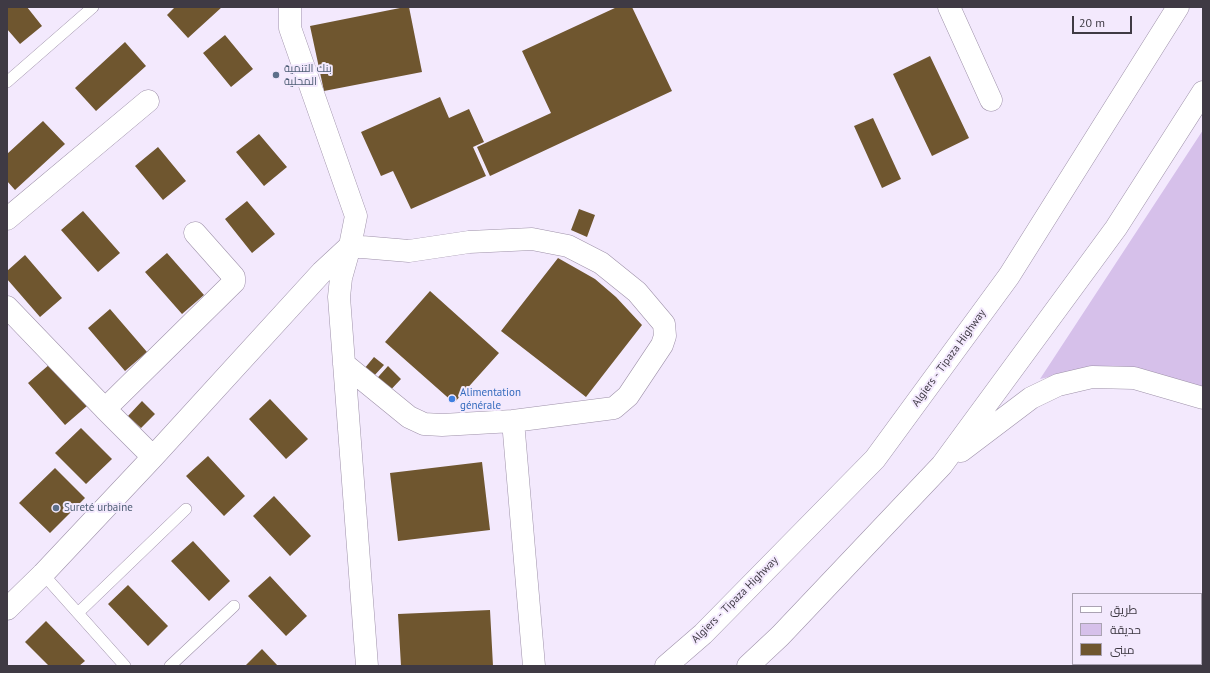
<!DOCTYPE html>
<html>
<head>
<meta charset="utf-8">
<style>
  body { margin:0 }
  #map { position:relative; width:1210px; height:673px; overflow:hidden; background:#f3e9fd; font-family:"PT Sans",Cairo,sans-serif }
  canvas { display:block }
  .frame { position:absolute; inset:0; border:8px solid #3f3a44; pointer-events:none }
  .legend { position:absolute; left:1072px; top:593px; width:130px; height:72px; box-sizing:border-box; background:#f3e9fd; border:1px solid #aba3b3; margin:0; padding:5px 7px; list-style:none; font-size:12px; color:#3f3a44 }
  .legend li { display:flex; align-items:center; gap:8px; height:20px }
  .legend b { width:20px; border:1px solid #aba3b3 }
  .scale { position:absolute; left:1072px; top:16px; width:60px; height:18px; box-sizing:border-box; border:2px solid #3f3a44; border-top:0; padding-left:5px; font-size:12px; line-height:14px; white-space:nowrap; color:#3f3a44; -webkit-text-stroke:3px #f3e9fd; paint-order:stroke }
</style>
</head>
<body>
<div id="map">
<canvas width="1210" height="673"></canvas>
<div class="frame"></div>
<ul class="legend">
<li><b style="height:5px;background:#fff"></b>طريق</li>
<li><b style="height:11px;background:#d6c0ea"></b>حديقة</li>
<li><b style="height:11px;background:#6f562f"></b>مبنى</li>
</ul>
<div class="scale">20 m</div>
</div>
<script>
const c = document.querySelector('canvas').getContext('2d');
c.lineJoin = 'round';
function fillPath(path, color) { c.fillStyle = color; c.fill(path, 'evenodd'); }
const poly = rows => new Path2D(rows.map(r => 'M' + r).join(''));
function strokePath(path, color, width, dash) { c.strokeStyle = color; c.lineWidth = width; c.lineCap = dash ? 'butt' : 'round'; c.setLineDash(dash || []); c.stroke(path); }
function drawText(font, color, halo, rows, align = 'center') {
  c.font = font + ' "PT Sans",Cairo,sans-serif'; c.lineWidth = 4; c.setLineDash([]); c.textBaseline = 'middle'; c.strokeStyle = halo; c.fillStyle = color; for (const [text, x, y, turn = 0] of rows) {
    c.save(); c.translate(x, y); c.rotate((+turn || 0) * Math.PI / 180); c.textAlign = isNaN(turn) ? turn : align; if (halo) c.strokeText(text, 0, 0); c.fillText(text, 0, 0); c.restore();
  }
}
fillPath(poly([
  [1203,130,1203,392,1076,371,1040,379]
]), '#d6c0ea');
fillPath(poly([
  [7,7,27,7,42,26,20,44,7,29],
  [175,7,222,7,188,38,167,15],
  [405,7,409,7,422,72,324,91,310,26],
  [617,7,632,7,672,91,490,176,477,147,551,113,522,51],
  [225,35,253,69,231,87,203,53],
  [125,42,146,66,96,111,75,88],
  [930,56,969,138,932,156,893,74],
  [440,97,449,118,469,109,484,142,473,147,486,176,411,209,393,171,381,176,361,132],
  [873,118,901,179,882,188,854,126],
  [43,121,65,144,15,190,7,181,7,154],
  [259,134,287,167,264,186,236,152],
  [158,147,186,181,163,200,135,166],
  [247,201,275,234,252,253,225,219],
  [579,209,595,215,587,237,571,230],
  [83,211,120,253,98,272,61,230],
  [167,253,204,295,182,314,145,272],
  [25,255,62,298,40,317,7,279,7,271],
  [558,258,595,279,616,297,642,325,586,397,501,331],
  [430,291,499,353,454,403,385,342],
  [110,309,147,352,125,371,88,328],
  [374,357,384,365,373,377,364,369],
  [50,364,87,406,65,425,28,383],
  [388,366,401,379,384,397,371,385],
  [270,399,308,439,286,459,249,419],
  [142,401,155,414,141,428,128,416],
  [81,428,112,459,86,484,55,453],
  [208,456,245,496,224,516,186,476],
  [482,462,490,530,398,541,390,473],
  [55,468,85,498,50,533,19,503],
  [274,496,311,536,290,556,253,516],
  [193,541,230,581,209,601,171,561],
  [270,576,307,616,286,636,248,596],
  [128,585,168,626,148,646,108,604],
  [490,610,493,666,401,666,398,614],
  [46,621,85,661,79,666,49,666,25,642],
  [262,649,278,666,245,666]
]), '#6f562f');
const service = poly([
  [7,82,93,7],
  [43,574,125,666],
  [79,612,186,509],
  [170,666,234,606]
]);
const minor = poly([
  [949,7,991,100],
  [7,219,148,101],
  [7,307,105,409],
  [344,364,409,417,424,424,442,425,513,421],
  [153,457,105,409,234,282,234,277,195,233],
  [7,609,43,574,153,457,322,272,350,246,356,216,290,28,290,7],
  [367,666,339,297,341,278,350,246,409,251,469,242,532,239,568,246,601,263,637,292,664,324,665,336,662,345,628,396,614,408,513,421,534,666]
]);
const motorway = poly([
  [961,451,1031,398,1058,385,1092,377,1134,378,1203,398],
  [666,666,703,634,875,459,1009,276,1178,7],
  [748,666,780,636,942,465,1116,228,1203,92]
]);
strokePath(service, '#9e91a9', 12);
strokePath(minor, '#9e91a9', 23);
strokePath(motorway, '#9e91a9', 23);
strokePath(service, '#fff', 11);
strokePath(minor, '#fff', 22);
strokePath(motorway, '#fff', 22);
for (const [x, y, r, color] of [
  [276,75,4,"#5c6f8a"],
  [452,399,4,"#3f7fe0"],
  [56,508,4,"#5c6f8a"]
]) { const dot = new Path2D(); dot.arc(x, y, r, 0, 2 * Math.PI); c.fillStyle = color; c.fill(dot); strokePath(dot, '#f3e9fd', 1.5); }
drawText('11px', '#4e5e75', '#f3e9fd', [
  ["بنك التنمية",284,69],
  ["المحلية",284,82],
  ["Sureté urbaine",64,508]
], 'left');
drawText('11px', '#3f3a44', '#f3e9fd', [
  ["Algiers - Tipaza Highway",949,358,-54],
  ["Algiers - Tipaza Highway",735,600,-45]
]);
drawText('11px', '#366cbe', '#f3e9fd', [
  ["Alimentation",460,393],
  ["générale",460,406]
], 'left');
</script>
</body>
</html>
